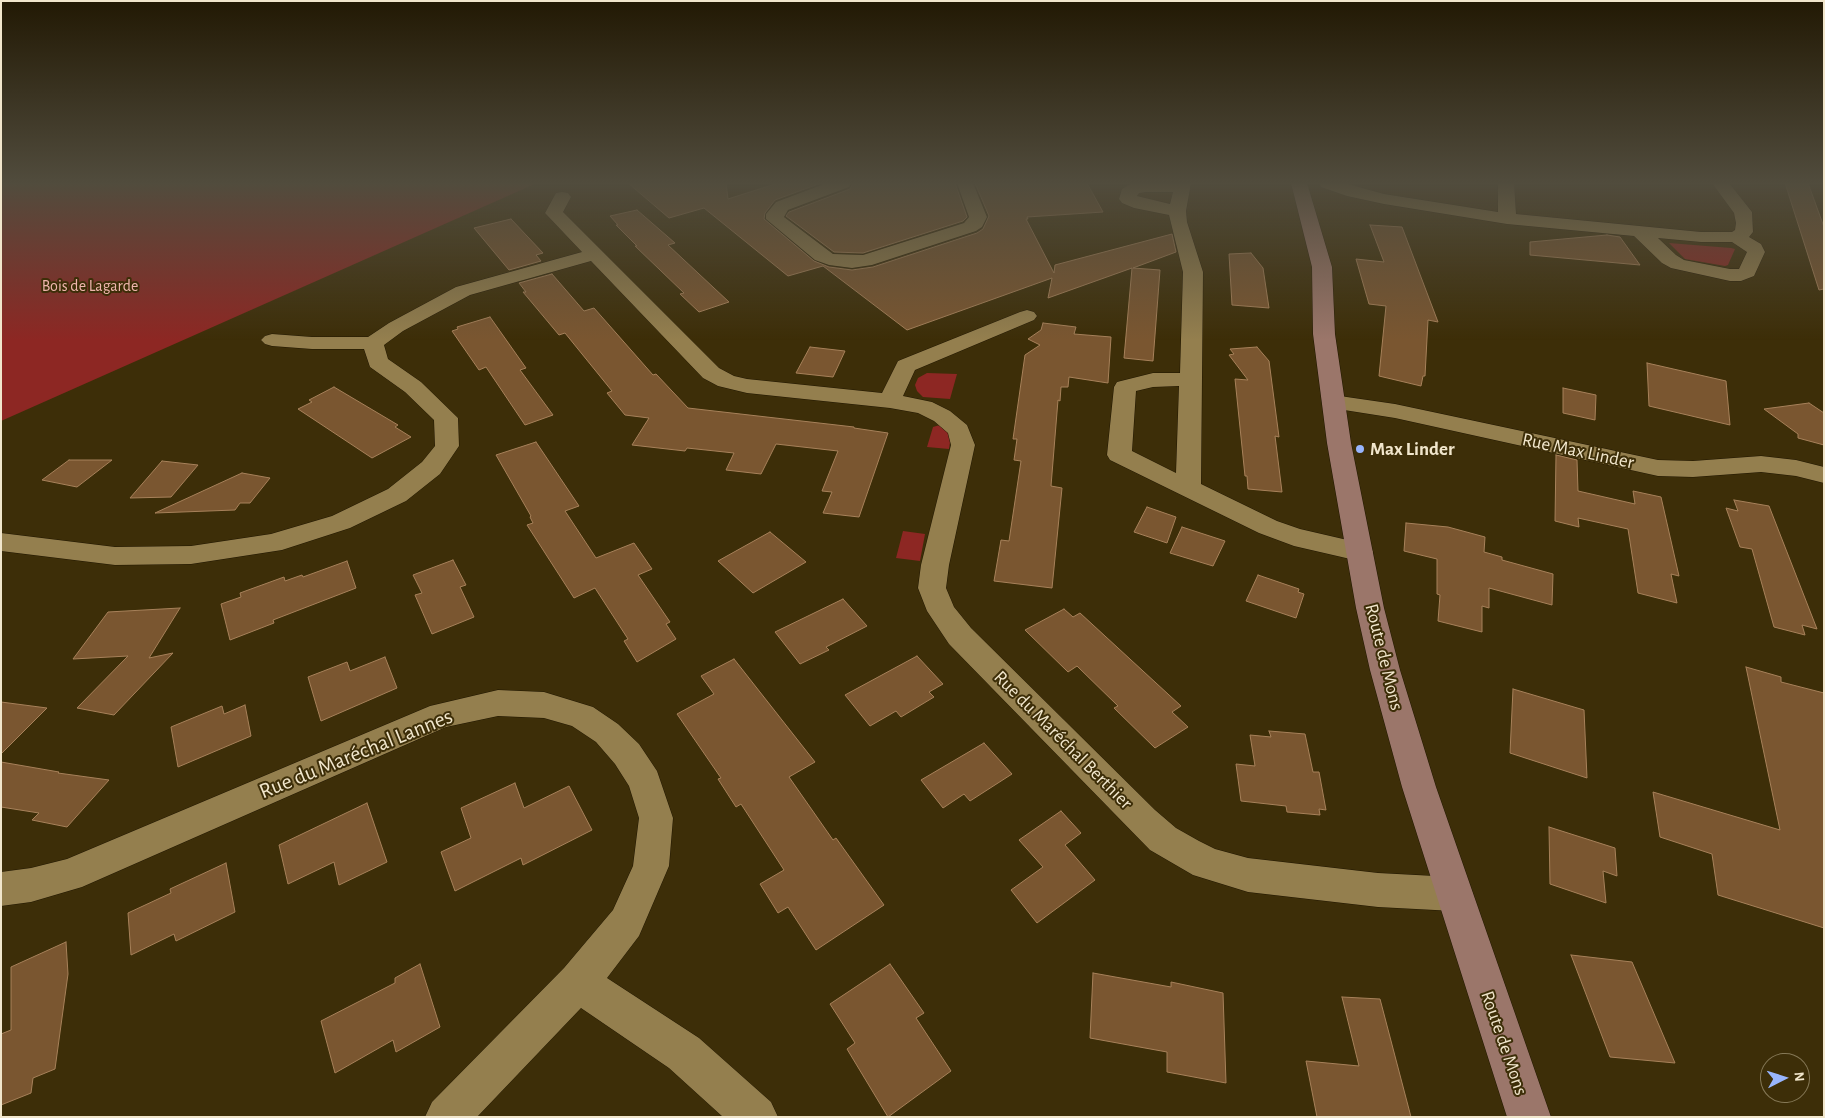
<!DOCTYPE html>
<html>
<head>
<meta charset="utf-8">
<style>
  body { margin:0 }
  #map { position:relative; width:1825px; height:1118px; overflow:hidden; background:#3d2e08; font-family:"Alegreya Sans",sans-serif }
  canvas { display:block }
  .frame { position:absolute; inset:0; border:2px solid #f1e6cc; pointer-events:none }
  .north { position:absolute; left:1760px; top:1053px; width:50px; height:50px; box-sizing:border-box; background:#3d2e08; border:1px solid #857856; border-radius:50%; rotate:85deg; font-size:14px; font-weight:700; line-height:20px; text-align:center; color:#f1e6cc }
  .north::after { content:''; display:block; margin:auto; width:18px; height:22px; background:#98b5fd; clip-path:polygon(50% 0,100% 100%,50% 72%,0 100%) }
</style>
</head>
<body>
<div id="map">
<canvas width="1825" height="1118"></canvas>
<div class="frame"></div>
<div class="north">N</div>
</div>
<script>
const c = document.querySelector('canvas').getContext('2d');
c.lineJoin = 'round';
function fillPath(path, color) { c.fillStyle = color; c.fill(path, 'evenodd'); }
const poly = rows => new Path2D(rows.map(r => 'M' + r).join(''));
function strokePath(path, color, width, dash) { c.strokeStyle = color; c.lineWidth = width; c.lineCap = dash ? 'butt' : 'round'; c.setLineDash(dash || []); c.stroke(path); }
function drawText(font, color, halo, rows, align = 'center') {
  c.font = font + ' "Alegreya Sans",sans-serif'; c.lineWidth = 4; c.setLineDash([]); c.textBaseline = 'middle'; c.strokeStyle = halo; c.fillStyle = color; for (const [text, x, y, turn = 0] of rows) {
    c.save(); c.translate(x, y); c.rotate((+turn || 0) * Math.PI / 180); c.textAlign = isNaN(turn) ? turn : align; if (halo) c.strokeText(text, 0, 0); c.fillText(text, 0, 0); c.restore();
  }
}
fillPath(poly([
  [1,183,537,183,1,421],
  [1669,243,1731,248,1735,249,1728,265,1725,266,1685,259],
  [927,373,957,374,950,399,923,397,917,391,915,385,918,378],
  [940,425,951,435,949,449,927,447,933,427],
  [903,531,925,534,920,561,896,558]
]), '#8d2723');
const building = poly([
  [628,183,726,183,728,199,778,183,821,183,775,200,765,213,764,219,814,261,829,267,852,270,873,267,977,233,983,229,989,216,975,183,1087,183,1103,212,1027,217,1028,219,1026,219,1054,273,1055,265,1172,234,1176,252,1133,268,1160,270,1153,361,1124,358,1132,268,1048,298,1052,278,907,330,823,266,788,276,704,208,669,218,628,183],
  [853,183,955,183,967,217,963,221,863,253,834,252,786,216,789,212,850,189,853,183],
  [1785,183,1808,183,1824,227,1824,289,1819,290,1785,183],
  [637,210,675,243,668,245,729,302,699,312,680,294,684,293,635,246,637,246,616,225,618,225,610,216,637,210],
  [511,219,543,253,536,255,541,261,509,270,474,228,511,219],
  [1370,225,1402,227,1438,322,1428,320,1425,376,1423,376,1421,386,1379,376,1386,306,1369,304,1356,259,1384,262,1370,225],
  [1607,235,1620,237,1640,265,1530,255,1530,242,1607,235],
  [1251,253,1263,268,1269,308,1232,305,1229,254,1251,253],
  [552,274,584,311,594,308,653,375,656,374,688,408,854,427,854,428,888,433,859,517,823,513,832,492,822,491,838,451,776,444,761,474,726,470,734,453,687,448,685,451,632,445,649,418,625,415,607,393,612,391,565,333,559,335,523,292,526,292,519,283,552,274],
  [490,317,526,368,520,370,553,415,525,425,486,367,479,370,452,331,458,329,457,327,490,317],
  [1043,323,1076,327,1074,334,1111,337,1108,383,1069,377,1068,387,1061,387,1060,401,1058,400,1051,486,1062,488,1052,588,994,581,1001,540,1009,541,1021,461,1014,460,1017,439,1013,439,1025,355,1040,345,1028,339,1041,330,1043,323],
  [810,347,845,351,833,377,796,373,810,347],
  [1257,347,1269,361,1279,437,1275,436,1282,492,1248,489,1247,476,1245,476,1235,379,1248,380,1229,355,1234,354,1230,349,1257,347],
  [1647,363,1726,381,1730,425,1649,406,1647,363],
  [334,387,398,425,395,427,411,437,372,458,298,409,312,402,309,400,334,387],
  [1563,388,1596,395,1595,420,1563,413,1563,388],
  [1809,403,1824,413,1824,445,1798,438,1798,434,1764,409,1809,403],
  [536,442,579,506,565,511,596,558,634,543,652,569,638,575,670,622,666,624,676,639,637,662,624,641,628,639,595,588,574,598,527,525,533,523,530,517,531,516,496,455,536,442],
  [1556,455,1577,460,1578,491,1635,504,1633,491,1661,497,1679,576,1671,574,1677,603,1638,593,1628,529,1578,518,1579,527,1555,521,1556,455],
  [69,460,112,460,77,487,42,480,69,460],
  [162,461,198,465,171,497,130,498,162,461],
  [242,473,270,478,250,503,240,503,235,510,155,513,242,473],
  [1734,500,1769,506,1817,629,1802,625,1805,635,1774,627,1752,549,1740,547,1726,508,1738,511,1734,500],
  [1147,507,1176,517,1167,543,1134,532,1147,507],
  [1406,523,1448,527,1485,537,1484,552,1502,557,1502,560,1553,574,1552,605,1489,588,1489,608,1482,606,1482,632,1438,621,1440,595,1437,594,1437,559,1404,551,1406,523],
  [1182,527,1225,541,1213,566,1170,553,1182,527],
  [770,532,806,562,753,593,718,561,770,532],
  [453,560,466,585,460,587,474,617,432,634,415,595,422,593,413,575,453,560],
  [347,561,356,588,273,620,274,623,230,640,221,604,241,597,240,593,284,577,285,581,302,575,303,577,347,561],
  [1258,575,1299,589,1298,592,1304,594,1296,618,1246,601,1258,575],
  [843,599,867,626,826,647,829,650,800,664,775,632,843,599],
  [180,608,149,658,173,653,114,715,77,708,128,656,73,659,108,612,180,608],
  [1064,609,1073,617,1080,613,1181,706,1172,712,1188,727,1155,748,1114,708,1118,706,1077,666,1068,672,1025,630,1064,609],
  [917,656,943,684,929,692,934,697,901,717,896,711,870,726,845,695,917,656],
  [385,657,397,688,321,721,308,677,347,662,350,671,385,657],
  [734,659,815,762,789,777,833,840,836,838,884,905,816,950,788,907,778,913,760,884,784,870,741,804,736,807,718,779,721,778,677,714,714,694,701,676,734,659],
  [1746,667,1781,677,1781,682,1824,693,1824,928,1718,895,1712,854,1660,837,1653,792,1780,830,1746,667],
  [1513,689,1584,710,1587,778,1510,753,1513,689],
  [1,702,47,708,1,754,1,702],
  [245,705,251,736,178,767,171,727,222,706,224,714,245,705],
  [1269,731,1305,734,1313,772,1319,772,1326,810,1319,809,1320,815,1287,812,1286,806,1241,801,1236,764,1255,766,1250,735,1271,737,1269,731],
  [984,743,1012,774,970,801,964,794,943,808,921,780,984,743],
  [1,762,59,772,58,773,109,780,67,827,32,820,39,813,1,807,1,762],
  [515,783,524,808,569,786,592,830,523,865,521,858,455,891,441,852,471,838,461,808,515,783],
  [367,803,387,862,339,885,334,862,288,884,279,845,367,803],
  [1061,811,1081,833,1065,845,1095,880,1037,923,1011,890,1043,867,1019,840,1061,811],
  [1549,827,1615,848,1617,876,1603,871,1606,903,1550,884,1549,827],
  [226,863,235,912,176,941,174,934,131,955,128,913,171,893,170,889,226,863],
  [66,942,68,974,55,1069,33,1078,31,1093,1,1105,1,1034,11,1030,11,967,66,942],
  [1571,955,1632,962,1675,1063,1610,1057,1571,955],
  [420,964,440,1027,396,1052,393,1040,335,1073,321,1021,395,983,395,978,420,964],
  [890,964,924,1013,916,1018,951,1071,888,1117,847,1049,855,1043,830,1004,890,964],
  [1093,973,1171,987,1171,982,1223,993,1226,1083,1167,1072,1167,1052,1090,1038,1093,973],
  [1342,997,1380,999,1411,1117,1317,1117,1306,1061,1359,1066,1342,997]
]);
fillPath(building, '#7a5630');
strokePath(building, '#a7815a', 1);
const street = poly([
  [827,183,851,183,849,187,788,210,784,217,833,254,863,255,964,223,969,217,957,183,973,183,987,217,982,227,976,231,872,265,852,268,829,265,815,260,766,219,766,214,776,202,827,183],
  [1132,183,1191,183,1186,211,1187,222,1203,272,1201,484,1277,521,1300,529,1369,545,1373,552,1369,559,1359,561,1294,546,1259,533,1110,460,1107,455,1114,387,1117,382,1153,373,1180,373,1183,272,1169,215,1134,208,1122,203,1119,199,1122,189,1132,183],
  [1146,192,1173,192,1170,204,1137,196,1139,193,1146,192],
  [1179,386,1176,473,1132,451,1136,391,1153,387,1179,386],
  [1319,183,1344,183,1384,194,1498,212,1498,183,1514,183,1516,214,1701,232,1732,232,1735,230,1736,223,1734,213,1712,183,1729,183,1752,212,1753,232,1749,237,1761,244,1765,252,1754,276,1741,281,1730,281,1671,268,1662,263,1634,236,1507,224,1384,204,1347,196,1321,187,1319,183],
  [1658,238,1701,242,1732,242,1747,252,1739,269,1730,269,1684,260,1676,255,1658,238],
  [562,192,568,193,571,197,563,212,719,368,734,376,747,379,882,393,898,361,1020,312,1027,310,1034,312,1037,316,1034,320,915,370,903,396,932,402,950,411,967,425,975,445,949,565,946,588,954,607,971,628,1155,810,1176,828,1199,841,1215,849,1248,858,1378,873,1454,877,1467,882,1473,894,1467,906,1454,911,1378,907,1248,892,1193,875,1150,850,949,644,927,611,918,588,921,565,951,445,948,433,934,421,918,413,890,408,747,393,718,386,703,378,591,261,470,295,403,331,384,345,388,359,421,382,458,418,459,446,440,474,406,501,350,528,282,550,191,564,115,565,1,551,1,533,115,547,191,546,271,534,332,516,388,489,422,462,435,446,434,420,405,392,370,367,364,349,312,349,272,346,265,344,261,340,265,336,272,334,312,337,368,337,389,323,456,287,582,252,545,213,556,193,562,192],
  [1333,395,1395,404,1658,460,1693,461,1761,456,1796,460,1824,467,1824,483,1796,476,1761,472,1693,477,1658,476,1395,418,1325,407,1322,402,1325,397,1333,395],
  [498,690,544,692,593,707,618,724,639,744,657,771,673,818,669,866,639,936,607,978,699,1038,771,1102,778,1117,723,1117,669,1068,581,1008,477,1117,425,1117,432,1102,564,968,613,910,633,866,639,818,629,786,615,764,596,742,572,726,544,718,498,716,446,727,82,887,31,902,1,906,1,872,31,868,67,859,430,706,498,690]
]);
const secondary = poly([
  [1291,183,1307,183,1332,267,1335,334,1351,443,1384,608,1400,670,1436,787,1551,1117,1507,1117,1402,787,1370,670,1356,608,1327,443,1313,334,1312,267,1291,183]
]);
strokePath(street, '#211700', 1);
strokePath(secondary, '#211700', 1);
fillPath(street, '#947f4e');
fillPath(secondary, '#9b766a');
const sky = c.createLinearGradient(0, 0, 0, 340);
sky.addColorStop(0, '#221904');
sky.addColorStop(0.54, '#514c3d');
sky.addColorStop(1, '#514c3d00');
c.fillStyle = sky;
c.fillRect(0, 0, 1825, 340);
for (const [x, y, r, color] of [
  [1360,449,5,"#98b5fd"]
]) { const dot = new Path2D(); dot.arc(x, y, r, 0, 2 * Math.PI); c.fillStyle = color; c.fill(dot); strokePath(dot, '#3d2e08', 2); }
drawText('16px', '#efb5ad', '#3d2e08', [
  ["Bois de Lagarde",90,286]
]);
drawText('bold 19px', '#f1e6cc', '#3d2e08', [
  ["Max Linder",1370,449]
], 'left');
drawText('19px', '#f1e6cc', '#3d2e08', [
  ["Rue Max Linder",1578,451,12],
  ["Route de Mons",1384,657,76],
  ["Rue du Maréchal Berthier",1063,740,45],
  ["Route de Mons",1504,1043,71]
]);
drawText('22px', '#f1e6cc', '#3d2e08', [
  ["Rue du Maréchal Lannes",356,754,-22]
]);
</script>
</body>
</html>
